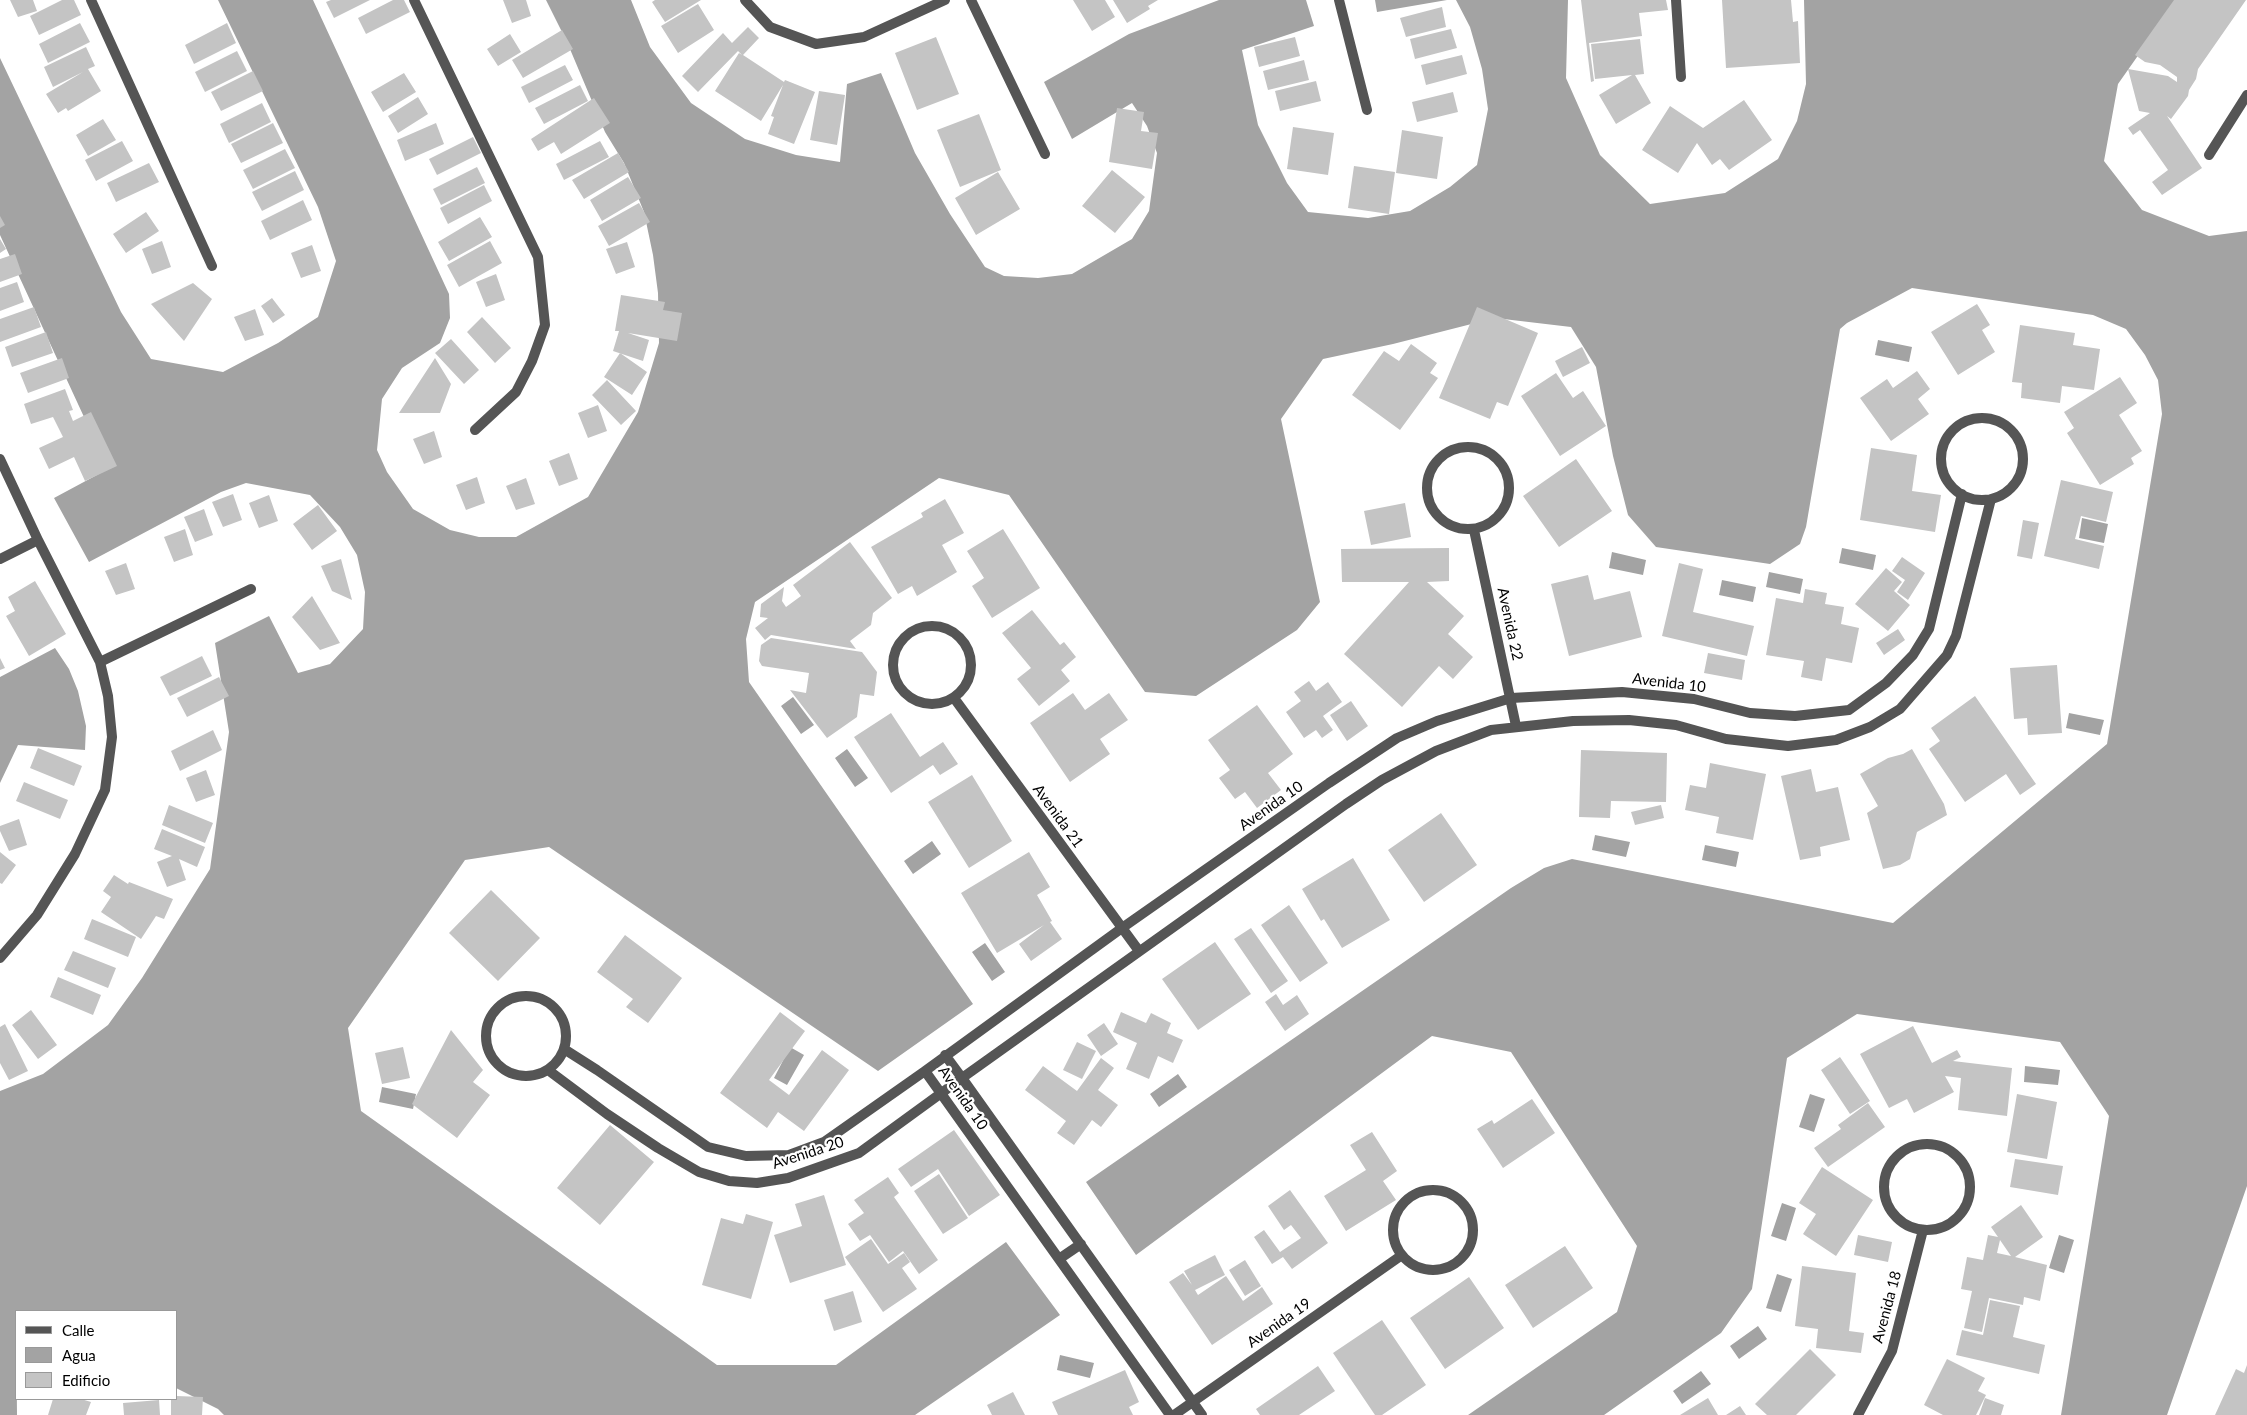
<!DOCTYPE html>
<html>
<head>
<meta charset="utf-8">
<style>
  body { margin:0 }
  #map { position:relative; width:2247px; height:1415px; overflow:hidden; background:#fff; font-family:Lato,sans-serif }
  canvas { display:block }
  .legend { position:absolute; left:15px; top:1310px; width:162px; height:90px; box-sizing:border-box; background:#fff; border:1px solid #999; margin:0; padding:6px 9px; list-style:none; font-size:15px; color:#000 }
  .legend li { display:flex; align-items:center; gap:10px; height:25px }
  .legend b { width:25px; border:1px solid #999 }
</style>
</head>
<body>
<div id="map">
<canvas width="2247" height="1415"></canvas>
<ul class="legend">
<li><b style="height:6px;background:#555"></b>Calle</li>
<li><b style="height:14px;background:#a3a3a3"></b>Agua</li>
<li><b style="height:14px;background:#c4c4c4"></b>Edificio</li>
</ul>
</div>
<script>
const c = document.querySelector('canvas').getContext('2d');
c.lineJoin = 'round';
function fillPath(path, color) { c.fillStyle = color; c.fill(path, 'evenodd'); }
const poly = rows => new Path2D(rows.map(r => 'M' + r).join(''));
function strokePath(path, color, width, dash) { c.strokeStyle = color; c.lineWidth = width; c.lineCap = dash ? 'butt' : 'round'; c.setLineDash(dash || []); c.stroke(path); }
function drawText(font, color, halo, rows, align = 'center') {
  c.font = font + ' Lato,sans-serif'; c.lineWidth = 4.5; c.setLineDash([]); c.textBaseline = 'middle'; c.strokeStyle = halo; c.fillStyle = color; for (const [text, x, y, turn = 0] of rows) {
    c.save(); c.translate(x, y); c.rotate((+turn || 0) * Math.PI / 180); c.textAlign = isNaN(turn) ? turn : align; if (halo) c.strokeText(text, 0, 0); c.fillText(text, 0, 0); c.restore();
  }
}
fillPath(poly([
  [218,0,313,0,449,294,450,318,440,343,402,368,382,399,377,450,387,472,413,509,450,530,479,537,516,537,588,497,638,412,659,343,658,293,653,255,644,212,624,163,605,132,567,42,546,0,631,0,650,47,691,103,745,139,796,155,840,162,847,84,881,73,915,153,950,214,985,267,1004,276,1038,278,1072,274,1132,239,1149,211,1157,153,1147,126,1132,103,1072,139,1044,82,1129,34,1219,0,1306,0,1314,26,1242,50,1258,125,1287,183,1308,212,1368,218,1410,211,1450,187,1477,165,1488,109,1482,69,1470,27,1456,0,1568,0,1566,78,1600,155,1650,204,1725,193,1778,159,1797,121,1806,84,1804,0,2181,0,2163,20,2118,84,2104,161,2142,210,2209,236,2247,231,2247,1186,2167,1415,2061,1415,2109,1116,2060,1042,1857,1014,1787,1058,1752,1289,1721,1333,1604,1415,1468,1415,1617,1312,1637,1246,1511,1052,1432,1036,1136,1255,1086,1182,1511,888,1544,868,1572,859,1893,923,2107,744,2162,414,2158,380,2145,355,2126,329,2093,315,1912,288,1847,323,1840,329,1806,527,1800,544,1770,564,1656,547,1628,515,1613,456,1596,367,1571,327,1495,318,1393,344,1323,359,1281,419,1320,602,1297,630,1196,696,1145,692,1009,495,939,478,755,602,746,639,749,682,973,1004,878,1071,549,847,465,860,348,1028,361,1111,717,1365,836,1365,1006,1242,1060,1315,915,1415,224,1415,218,1409,176,1388,176,1311,16,1311,17,1415,0,1415,0,1091,43,1074,108,1025,142,978,210,869,229,732,215,643,269,616,298,673,330,664,363,629,365,592,357,555,340,527,310,495,246,483,221,492,89,562,54,498,108,469,0,235,0,58,121,312,151,359,223,372,278,343,318,317,336,261,318,207],
  [1375,0,1447,0,1377,12],
  [1878,340,1912,347,1909,362,1875,355],
  [2082,518,2108,524,2104,543,2079,538],
  [1842,548,1876,555,1873,570,1839,563],
  [1612,552,1646,560,1643,575,1609,568],
  [1769,572,1803,579,1800,594,1766,587],
  [1722,580,1756,587,1753,602,1719,595],
  [55,648,69,669,78,691,86,726,85,750,18,745,0,783,0,677],
  [793,697,814,725,801,734,781,706],
  [2069,713,2104,720,2100,735,2066,728],
  [847,749,868,778,855,787,835,758],
  [1595,835,1630,842,1626,857,1592,850],
  [932,841,941,854,913,874,904,861],
  [1705,845,1739,852,1736,867,1702,860],
  [985,943,1005,972,992,981,972,952],
  [790,1047,804,1055,787,1085,774,1078],
  [2025,1066,2060,1070,2058,1085,2024,1082],
  [1178,1074,1187,1087,1159,1107,1150,1094],
  [382,1087,416,1094,413,1109,379,1102],
  [1810,1094,1825,1099,1814,1132,1799,1127],
  [1782,1203,1796,1208,1786,1241,1771,1236],
  [2059,1235,2074,1240,2064,1273,2049,1268],
  [1777,1274,1792,1279,1781,1312,1766,1308],
  [1758,1326,1767,1339,1739,1359,1730,1346],
  [1060,1355,1094,1363,1090,1378,1057,1370],
  [1701,1371,1711,1384,1682,1404,1673,1391]
]), '#a3a3a3');
fillPath(poly([
  [10,0,33,0,37,11,18,17],
  [62,0,74,0,81,15,39,35,30,16],
  [331,0,370,0,334,18,326,2],
  [393,0,404,0,410,12,366,34,358,18],
  [503,0,526,0,531,16,512,23],
  [655,0,701,0,665,22,652,2],
  [1073,0,1105,0,1115,17,1092,31],
  [1113,0,1158,0,1148,6,1150,9,1127,23],
  [1581,0,1666,0,1668,10,1639,13,1642,36,1589,43,1594,81,1591,82],
  [1722,0,1791,0,1793,22,1798,21,1800,63,1726,68],
  [2174,0,2246,0,2198,69,2196,79,2189,90,2188,96,2171,119,2167,116,2202,168,2162,195,2152,182,2168,170,2140,130,2133,135,2128,128,2150,113,2139,111,2128,69,2168,76,2177,82,2177,77,2160,65,2145,62,2135,55],
  [698,4,714,30,678,53,661,26],
  [1442,7,1446,27,1406,37,1400,18],
  [80,23,90,42,48,63,39,44],
  [227,23,236,43,194,64,185,45],
  [748,27,759,38,743,55,784,82,785,80,815,92,794,144,768,134,774,117,771,116,783,85,761,121,715,91,739,53,742,55,738,51,698,92,682,76,723,33,732,43],
  [1451,29,1457,48,1415,59,1410,39],
  [562,30,573,49,523,78,512,60],
  [510,34,521,52,498,66,487,49],
  [936,37,959,94,917,110,895,53],
  [1295,37,1300,56,1259,67,1254,47],
  [1640,39,1644,74,1635,75,1651,103,1616,124,1599,95,1632,75,1595,79,1591,44],
  [86,47,95,66,88,69,101,91,68,111,66,108,58,113,46,94,83,72,53,87,44,67],
  [237,51,247,71,205,92,195,72],
  [1462,55,1467,74,1426,85,1421,65],
  [1304,60,1309,80,1268,90,1263,71],
  [565,65,573,80,529,103,521,87],
  [253,71,263,91,221,111,211,92],
  [404,73,416,92,383,112,371,92],
  [1316,81,1321,101,1280,111,1275,91],
  [580,85,588,101,544,124,535,108],
  [819,91,845,95,837,145,810,140],
  [1453,92,1458,112,1417,122,1412,102],
  [418,97,428,114,398,133,388,116],
  [594,98,610,123,561,154,554,142,538,151,531,139],
  [1744,100,1772,140,1729,170,1720,159,1712,165,1697,143,1678,173,1642,150,1670,106,1703,128],
  [262,103,271,122,229,143,220,124],
  [1117,108,1144,112,1141,131,1158,133,1152,169,1109,162],
  [979,114,1001,170,960,187,937,130],
  [103,119,116,140,88,156,76,135],
  [273,123,283,143,241,163,231,144],
  [436,123,444,144,405,161,397,140],
  [1293,127,1334,133,1328,175,1287,169],
  [1402,130,1443,137,1437,179,1396,173],
  [473,137,481,153,437,175,429,159],
  [122,141,133,161,96,181,85,160],
  [600,141,609,157,564,180,556,164],
  [285,149,295,168,253,189,243,170],
  [618,153,629,172,584,199,572,180],
  [149,163,159,182,116,202,107,183],
  [1354,166,1395,172,1389,214,1348,208],
  [477,167,485,183,441,205,433,189],
  [1112,170,1145,197,1115,233,1082,206],
  [295,171,304,190,262,211,252,192],
  [998,172,1020,209,976,235,955,198],
  [628,177,641,198,602,221,590,200],
  [484,185,492,201,448,224,440,208],
  [303,200,312,220,270,240,261,221],
  [639,203,650,222,609,246,598,226],
  [146,212,159,231,126,253,113,234],
  [0,216,5,225,0,228],
  [480,217,492,237,449,261,438,242],
  [0,239,6,249,0,253],
  [162,241,171,267,152,274,142,249],
  [490,241,502,263,459,287,447,265],
  [627,242,635,267,616,274,606,249],
  [312,245,321,271,301,278,291,253],
  [15,254,22,274,0,282,0,259],
  [496,274,505,300,486,307,476,282],
  [17,282,24,302,0,311,0,288],
  [193,283,212,299,184,341,151,304],
  [621,295,665,302,663,310,682,313,677,341,628,333,649,340,643,361,613,351,619,331,615,331],
  [272,298,285,315,273,323,261,306],
  [1977,304,1990,325,1982,330,1995,352,1958,375,1931,332],
  [34,307,41,327,0,342,0,319],
  [1477,307,1538,333,1508,406,1497,402,1490,419,1439,398],
  [255,309,264,335,245,341,234,317],
  [482,317,511,348,495,363,467,332],
  [2020,325,2075,333,2073,345,2100,349,2094,390,2062,386,2060,403,2021,398,2022,383,2012,382],
  [46,332,53,353,12,367,5,347],
  [451,339,479,370,464,384,435,353],
  [1411,344,1437,363,1430,373,1438,378,1400,430,1352,395,1384,351,1399,361],
  [1582,347,1590,363,1563,377,1555,361],
  [620,353,647,372,632,395,604,377],
  [62,358,69,378,28,393,20,373],
  [435,358,451,384,440,413,399,413],
  [1917,371,1930,389,1918,399,1929,414,1891,441,1860,398,1887,379,1893,388],
  [1556,373,1573,398,1583,391,1606,426,1560,456,1521,396],
  [2120,377,2137,403,2119,415,2142,451,2131,458,2134,464,2100,485,2067,433,2074,428,2064,412],
  [607,380,636,411,621,425,592,395],
  [65,389,73,410,69,411,73,421,91,412,117,466,85,481,74,457,49,469,39,448,63,437,53,417,31,424,24,404],
  [598,405,607,431,588,438,578,413],
  [434,431,442,457,424,464,413,439],
  [1871,448,1917,455,1912,491,1941,495,1935,532,1860,520],
  [569,453,578,479,559,486,549,461],
  [1576,459,1612,511,1559,547,1523,496],
  [477,477,485,503,466,510,456,485],
  [526,478,535,504,516,510,506,486],
  [2061,480,2113,492,2106,522,2081,516,2075,539,2104,546,2099,569,2044,556],
  [233,494,242,520,223,527,212,502],
  [269,495,278,521,259,528,249,503],
  [945,499,964,533,942,545,957,572,917,596,912,586,898,594,871,547,923,517,921,513],
  [1405,503,1411,537,1371,545,1364,511],
  [318,505,337,531,312,550,293,524],
  [204,509,213,535,195,542,184,517],
  [2023,520,2039,523,2032,559,2017,556],
  [185,529,193,555,174,562,164,537],
  [1003,529,1040,588,992,618,972,586,984,578,967,551],
  [850,542,892,598,873,613,871,625,850,641,856,649,771,635,765,640,755,628,768,618,760,617,761,604,784,587,782,601,786,607,801,596,793,585],
  [1449,548,1449,581,1427,582,1464,616,1448,634,1473,657,1453,679,1439,666,1402,707,1344,654,1409,582,1342,582,1341,549],
  [1902,557,1925,573,1908,600,1897,592,1905,580,1892,571],
  [341,559,352,600,332,591,321,566],
  [126,563,135,589,116,595,105,571],
  [1679,563,1703,569,1693,612,1754,626,1747,656,1662,636],
  [1886,568,1902,582,1894,591,1910,605,1888,631,1855,604],
  [1588,575,1594,600,1630,591,1642,637,1569,656,1551,584],
  [35,581,66,634,29,656,6,616,15,611,8,597],
  [1805,589,1827,593,1825,604,1844,607,1841,624,1859,628,1852,663,1826,658,1822,681,1801,677,1804,661,1766,655,1776,598,1803,603],
  [312,596,340,643,320,650,292,617],
  [1032,610,1060,645,1064,642,1076,657,1061,670,1070,681,1039,706,1017,679,1031,668,1002,633],
  [1898,629,1905,640,1884,655,1876,643],
  [771,638,862,652,877,672,874,696,860,694,857,717,827,738,790,690,806,693,809,673,762,666,759,661,761,645],
  [1708,653,1745,660,1742,680,1704,673],
  [202,656,212,676,170,696,160,677],
  [0,658,5,668,0,670],
  [2057,665,2062,733,2028,735,2027,718,2014,719,2010,668],
  [219,677,229,696,187,717,177,698],
  [1309,681,1316,691,1328,682,1342,702,1323,716,1333,730,1322,738,1316,730,1304,738,1286,712,1301,701,1294,692],
  [1073,693,1085,710,1109,693,1128,720,1100,739,1110,754,1070,782,1030,723],
  [1975,696,2036,784,2020,795,2006,774,1965,802,1929,749,1940,741,1931,728],
  [1351,701,1368,726,1347,741,1330,715],
  [1257,705,1293,754,1268,773,1281,790,1257,808,1245,792,1235,799,1219,778,1230,770,1208,740],
  [891,713,920,757,943,742,958,764,940,775,933,765,891,793,854,737],
  [213,730,222,750,180,771,171,751],
  [38,748,82,766,74,786,30,768],
  [1912,749,1944,804,1947,815,1917,832,1910,859,1900,865,1883,869,1867,813,1878,806,1860,774,1888,758,1903,754],
  [1581,750,1667,753,1666,802,1611,801,1610,818,1579,817],
  [1710,763,1766,774,1753,840,1716,833,1719,817,1685,810,1690,785,1706,788],
  [1811,769,1816,792,1838,787,1850,840,1820,847,1821,856,1800,860,1781,776],
  [206,770,215,795,196,802,186,778],
  [972,775,1012,841,969,868,928,802],
  [24,782,68,800,60,819,16,801],
  [169,805,213,823,205,843,162,825],
  [1661,805,1664,818,1635,825,1631,812],
  [1441,813,1477,865,1424,902,1388,850],
  [19,819,27,845,9,851,0,831,0,826],
  [162,829,205,847,197,867,179,859,186,880,167,887,157,862,172,856,154,849],
  [0,852,16,865,2,884,0,883],
  [1029,852,1050,887,1037,895,1052,921,1050,922,1062,939,1031,961,1019,944,1044,925,997,953,961,893],
  [1353,858,1390,920,1342,948,1324,919,1321,921,1302,889],
  [114,875,128,884,129,882,173,899,164,919,156,916,141,939,101,912,111,897,103,891],
  [491,890,540,938,498,981,449,933],
  [1289,905,1328,963,1300,982,1261,925],
  [92,919,136,937,128,957,84,939],
  [1251,928,1288,981,1271,993,1234,939],
  [625,935,682,978,648,1023,626,1007,633,999,597,972],
  [1215,942,1251,994,1198,1030,1162,979],
  [73,951,116,968,108,988,64,970],
  [58,977,101,995,93,1015,50,997],
  [1276,994,1283,1005,1297,995,1309,1014,1285,1031,1265,1002],
  [31,1010,57,1045,38,1059,12,1025],
  [780,1012,805,1031,769,1080,789,1095,822,1050,849,1070,804,1131,778,1112,767,1128,720,1093],
  [1121,1012,1146,1023,1151,1013,1171,1023,1167,1033,1183,1040,1173,1063,1158,1056,1149,1079,1126,1069,1137,1043,1113,1032],
  [1104,1023,1118,1044,1101,1056,1087,1035],
  [5,1024,28,1071,9,1080,0,1063,0,1027],
  [1913,1026,1932,1063,1957,1050,1961,1057,1953,1061,2012,1068,2007,1116,1958,1110,1961,1078,1945,1076,1954,1092,1914,1113,1907,1099,1889,1108,1860,1054],
  [451,1030,483,1070,473,1082,490,1095,457,1138,412,1104],
  [1077,1042,1096,1051,1082,1079,1063,1070],
  [403,1047,410,1078,382,1084,375,1053],
  [1840,1057,1870,1101,1850,1114,1821,1070],
  [1101,1058,1114,1068,1098,1090,1118,1105,1101,1127,1092,1120,1074,1145,1057,1133,1066,1121,1025,1090,1043,1066,1077,1091],
  [2017,1094,2057,1102,2047,1159,2007,1152],
  [1532,1099,1555,1133,1503,1168,1477,1129,1492,1120,1494,1124],
  [1868,1103,1885,1127,1828,1167,1814,1148,1841,1129,1838,1125],
  [610,1125,654,1162,600,1225,557,1188],
  [954,1130,1000,1195,969,1216,938,1169,911,1187,898,1169],
  [1372,1132,1397,1171,1383,1181,1396,1200,1346,1231,1324,1196,1366,1170,1350,1145],
  [2015,1159,2063,1166,2058,1195,2010,1187],
  [1822,1167,1873,1200,1836,1256,1803,1234,1816,1214,1799,1203],
  [939,1174,968,1218,943,1234,914,1191],
  [888,1177,899,1193,894,1197,938,1260,919,1274,903,1251,889,1262,870,1235,860,1241,848,1224,864,1213,854,1200],
  [1290,1190,1328,1243,1292,1269,1283,1257,1272,1264,1254,1237,1264,1230,1280,1252,1301,1238,1291,1225,1284,1230,1268,1206],
  [824,1195,846,1265,790,1283,774,1235,802,1226,795,1204],
  [2021,1205,2043,1237,2015,1257,2047,1265,2040,1301,2024,1297,2023,1305,1989,1298,1982,1332,1964,1328,1972,1291,1961,1289,1967,1257,1983,1260,1988,1235,1998,1237,1991,1227],
  [2000,1240,2011,1256,1997,1253],
  [746,1214,773,1222,751,1299,702,1285,721,1218,743,1224],
  [1858,1235,1892,1242,1888,1262,1854,1255],
  [871,1239,888,1264,904,1253,910,1262,902,1268,917,1289,883,1312,845,1257],
  [1565,1246,1593,1288,1533,1328,1505,1285],
  [1215,1255,1225,1275,1195,1290,1198,1295,1226,1276,1243,1301,1262,1287,1273,1304,1212,1345,1169,1282,1183,1273,1192,1285,1184,1271],
  [1245,1260,1261,1286,1245,1296,1229,1270],
  [1802,1266,1856,1273,1849,1331,1864,1333,1861,1353,1816,1348,1818,1329,1795,1326],
  [1469,1277,1504,1328,1445,1369,1410,1318],
  [853,1291,862,1322,834,1331,824,1300],
  [1990,1300,2020,1306,2013,1337,2045,1345,2039,1374,1956,1355,1962,1330,1983,1335],
  [1382,1320,1426,1385,1382,1415,1375,1415,1333,1353],
  [1810,1349,1836,1375,1796,1415,1767,1415,1755,1404],
  [1947,1359,1985,1378,1978,1391,1986,1395,1976,1415,1943,1415,1924,1405],
  [2247,1365,2247,1415,2215,1415,2236,1369,2244,1373],
  [1318,1366,1335,1391,1299,1415,1260,1415,1256,1409],
  [1125,1370,1139,1402,1129,1407,1133,1415,1058,1415,1052,1402],
  [1013,1392,1025,1415,992,1415,987,1405],
  [176,1396,203,1397,202,1415,171,1415,171,1399,176,1399],
  [1708,1398,1718,1415,1680,1415],
  [1985,1398,2004,1405,2001,1415,1979,1415],
  [53,1399,81,1399,91,1402,86,1415,48,1415],
  [159,1400,160,1415,124,1415,123,1403],
  [1740,1406,1746,1415,1726,1415]
]), '#c4c4c4');
strokePath(poly([
  [91,0,212,266],
  [414,0,538,257,545,325,532,361,516,392,475,430],
  [745,0,770,27,816,44,864,37,945,0],
  [971,0,1045,154],
  [1339,0,1367,110],
  [1676,0,1681,77],
  [2209,155,2247,95],
  '1941 459a41 41 0 1 1 82 0a41 41 0 1 1-82 0Z',
  '1427 488a41 41 0 1 1 82 0a41 41 0 1 1-82 0Z',
  [0,459,38,540,100,662,108,696,112,737,105,790,75,854,37,915,0,958],
  [1474,530,1516,726],
  [0,559,38,540],
  '893 665a39 39 0 1 1 78 0a39 39 0 1 1-78 0Z',
  [100,662,251,589],
  [954,698,1139,951],
  '486 1036a40 40 0 1 1 80 0a40 40 0 1 1-80 0Z',
  [564,1049,597,1070,708,1147,746,1156,789,1155,824,1142,925,1071],
  [548,1070,607,1114,658,1148,699,1172,729,1181,757,1183,788,1178,859,1153,962,1078,945,1055],
  '1884 1187a43 43 0 1 1 86 0a43 43 0 1 1-86 0Z',
  '1393 1230a40 40 0 1 1 80 0a40 40 0 1 1-80 0Z',
  [1059,1259,1081,1244],
  [1170,1415,925,1071,1122,928,1329,783,1397,738,1437,721,1511,698,1622,692,1694,699,1750,713,1795,716,1849,710,1886,683,1913,655,1929,629,1962,494],
  [1174,1415,1402,1255],
  [1202,1415,962,1078,1346,804,1382,780,1436,751,1491,730,1573,721,1629,720,1676,725,1726,739,1788,746,1836,740,1870,727,1900,709,1947,655,1956,636,1991,499],
  [1858,1415,1892,1351,1923,1230]
]), '#555', 10);
drawText('15px', '#000', '#fff', [
  ["Avenida 22",1510,624,78],
  ["Avenida 10",1669,683,7],
  ["Avenida 10",1271,806,-35],
  ["Avenida 21",1058,816,54],
  ["Avenida 10",963,1098,55],
  ["Avenida 20",808,1153,-18],
  ["Avenida 18",1887,1307,-75],
  ["Avenida 19",1279,1323,-35]
]);
</script>
</body>
</html>
